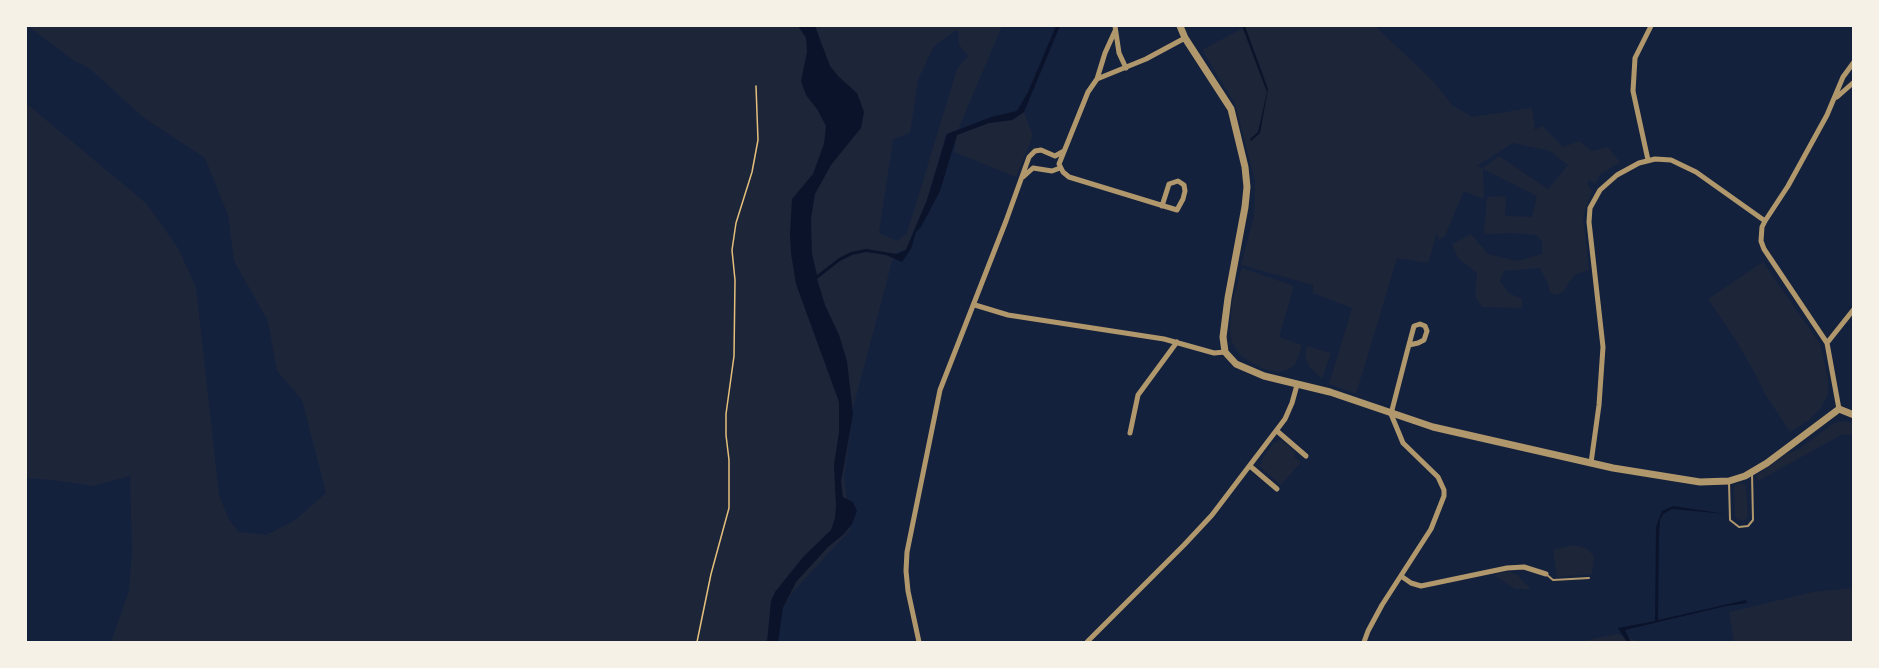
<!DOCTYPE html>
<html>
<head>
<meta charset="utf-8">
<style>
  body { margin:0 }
  #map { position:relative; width:1879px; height:668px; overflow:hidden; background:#14213d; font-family:Barlow,sans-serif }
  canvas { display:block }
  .frame { position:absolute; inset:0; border:27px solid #f6f1e7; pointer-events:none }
</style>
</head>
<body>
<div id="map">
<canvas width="1879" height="668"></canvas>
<div class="frame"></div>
</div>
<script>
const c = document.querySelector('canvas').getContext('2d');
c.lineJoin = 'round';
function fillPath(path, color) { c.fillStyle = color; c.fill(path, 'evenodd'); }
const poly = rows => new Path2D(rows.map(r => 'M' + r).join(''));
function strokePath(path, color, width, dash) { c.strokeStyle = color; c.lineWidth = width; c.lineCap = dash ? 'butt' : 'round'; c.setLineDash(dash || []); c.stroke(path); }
fillPath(poly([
  [28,26,1002,26,958,130,946,134,927,200,908,244,906,249,894,254,852,412,853,414,844,475,850,530,791,594,765,642,111,642,129,591,132,552,130,476,93,486,52,480,26,478,26,103,146,203,178,248,196,287,219,495,229,520,239,532,266,535,295,520,326,493,302,400,277,371,268,321,234,261,228,215,205,158,144,118,89,68,73,60],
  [958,29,959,45,968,56,957,69,907,233,897,241,879,233,893,139,910,133,918,80,934,46],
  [1247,26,1375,26,1433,81,1452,105,1472,117,1532,108,1535,130,1543,126,1563,147,1579,141,1591,151,1608,147,1620,162,1600,174,1595,184,1589,180,1587,183,1592,191,1583,217,1589,270,1576,274,1569,282,1564,291,1557,295,1550,293,1548,284,1540,268,1504,271,1500,281,1509,293,1522,299,1522,308,1482,307,1475,296,1477,273,1458,258,1452,244,1471,234,1488,254,1517,261,1542,254,1542,242,1536,235,1514,233,1484,234,1487,197,1506,196,1505,216,1532,217,1537,196,1483,169,1484,199,1464,191,1445,236,1439,240,1437,233,1428,263,1397,258,1356,394,1329,384,1352,308,1313,293,1313,285,1241,265,1254,216,1255,181,1235,104,1202,50],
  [1513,143,1550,151,1568,165,1548,189,1499,156,1483,168,1477,166],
  [1024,112,1033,136,1016,177,954,152,957,135,989,123,1012,120],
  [1763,262,1820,344,1828,378,1828,394,1821,408,1808,421,1790,432,1765,394,1756,375,1737,342,1708,299],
  [1242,268,1294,286,1279,337,1302,345,1297,361,1294,366,1287,370,1278,372,1264,369,1244,358,1237,351,1232,342,1230,332,1232,302],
  [1307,346,1331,353,1322,379,1309,366,1305,356],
  [1844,421,1853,423,1853,434,1841,435,1758,481,1756,475,1785,455,1799,449,1834,423],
  [1280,439,1295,452,1294,457,1301,462,1281,485,1259,466,1262,462,1261,461,1274,442,1276,443],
  [1741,483,1746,486,1748,517,1743,521,1737,519,1735,516,1734,489,1735,485],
  [1573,545,1586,548,1594,556,1592,574,1557,577,1553,550],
  [1508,571,1517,575,1531,589,1515,589,1494,575],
  [1853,588,1853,642,1734,642,1729,612,1813,592],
  [1617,634,1636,640,1638,642,1578,642]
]), '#1d2539');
fillPath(poly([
  [798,26,815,26,830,66,839,77,857,93,864,112,861,128,831,165,815,194,811,219,812,254,817,275,839,258,851,252,866,249,897,254,906,250,927,200,947,134,991,117,1017,111,1028,92,1056,26,1060,26,1024,112,1012,120,989,123,957,135,940,191,921,227,916,232,911,249,902,262,886,255,866,252,852,255,840,261,817,279,825,305,839,335,847,361,853,414,841,482,843,497,853,502,857,511,852,524,844,534,828,547,796,582,783,608,778,642,767,642,771,601,775,592,803,557,831,530,835,518,836,507,834,465,839,432,839,402,796,284,791,253,790,233,792,199,813,174,824,144,826,126,817,109,806,95,801,81,807,52,806,38],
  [1242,26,1245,26,1268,89,1260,133,1251,141,1250,139,1258,132,1267,92],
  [1673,506,1726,514,1672,509,1663,514,1660,520,1659,537,1658,620,1746,600,1747,603,1726,606,1625,630,1631,642,1627,642,1618,628,1655,621,1656,527,1662,511]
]), '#0b132b');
strokePath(poly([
  [697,642,711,574,729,508,729,460,726,435,726,414,734,356,735,280,732,250,736,223,752,172,758,140,756,86]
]), '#e5c07b', 1.5);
strokePath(poly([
  [1729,482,1730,520,1739,527,1748,526,1753,520,1752,473],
  [1546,574,1553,580,1589,578]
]), '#b1986c', 2);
strokePath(poly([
  [1115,26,1119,53,1126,68],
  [1097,79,1105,53,1115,31],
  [1837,97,1854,82],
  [1648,160,1633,91,1635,58,1651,26],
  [1023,177,1033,168,1052,171,1060,168],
  [1162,206,1169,184,1178,181,1184,185,1185,191,1183,199,1177,210,1069,177,1063,172,1059,164,1088,92,1097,79,1146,59,1185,38],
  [975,305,1008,315,1164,339,1214,353,1225,352],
  [1827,343,1854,309],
  [1839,409,1827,343,1764,249,1761,241,1762,227,1765,221,1788,186,1827,115,1843,77,1854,62],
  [1277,431,1306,456],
  [1130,433,1138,395,1177,342],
  [1591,463,1599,405,1603,347,1589,222,1590,208,1600,190,1617,175,1639,163,1655,159,1671,160,1696,172,1765,221],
  [1250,466,1277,489],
  [1401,576,1411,583,1421,586,1507,568,1524,567,1546,574],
  [919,642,908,591,906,571,907,552,940,390,1006,221,1029,157,1035,151,1041,150,1055,156,1064,151],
  [1087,642,1184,545,1212,515,1285,419,1292,403,1297,385],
  [1364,642,1368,631,1382,605,1431,529,1444,496,1444,490,1438,477,1403,443,1391,414,1407,352,1414,326,1420,324,1425,326,1427,331,1424,340,1418,343,1409,345]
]), '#b1986c', 5);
strokePath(poly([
  [1180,26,1185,38,1231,109,1245,167,1247,187,1245,207,1228,298,1223,337,1225,352,1236,364,1264,376,1330,392,1433,427,1613,468,1700,482,1729,481,1745,476,1767,463,1839,409,1854,415]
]), '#b1986c', 7);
</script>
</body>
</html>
